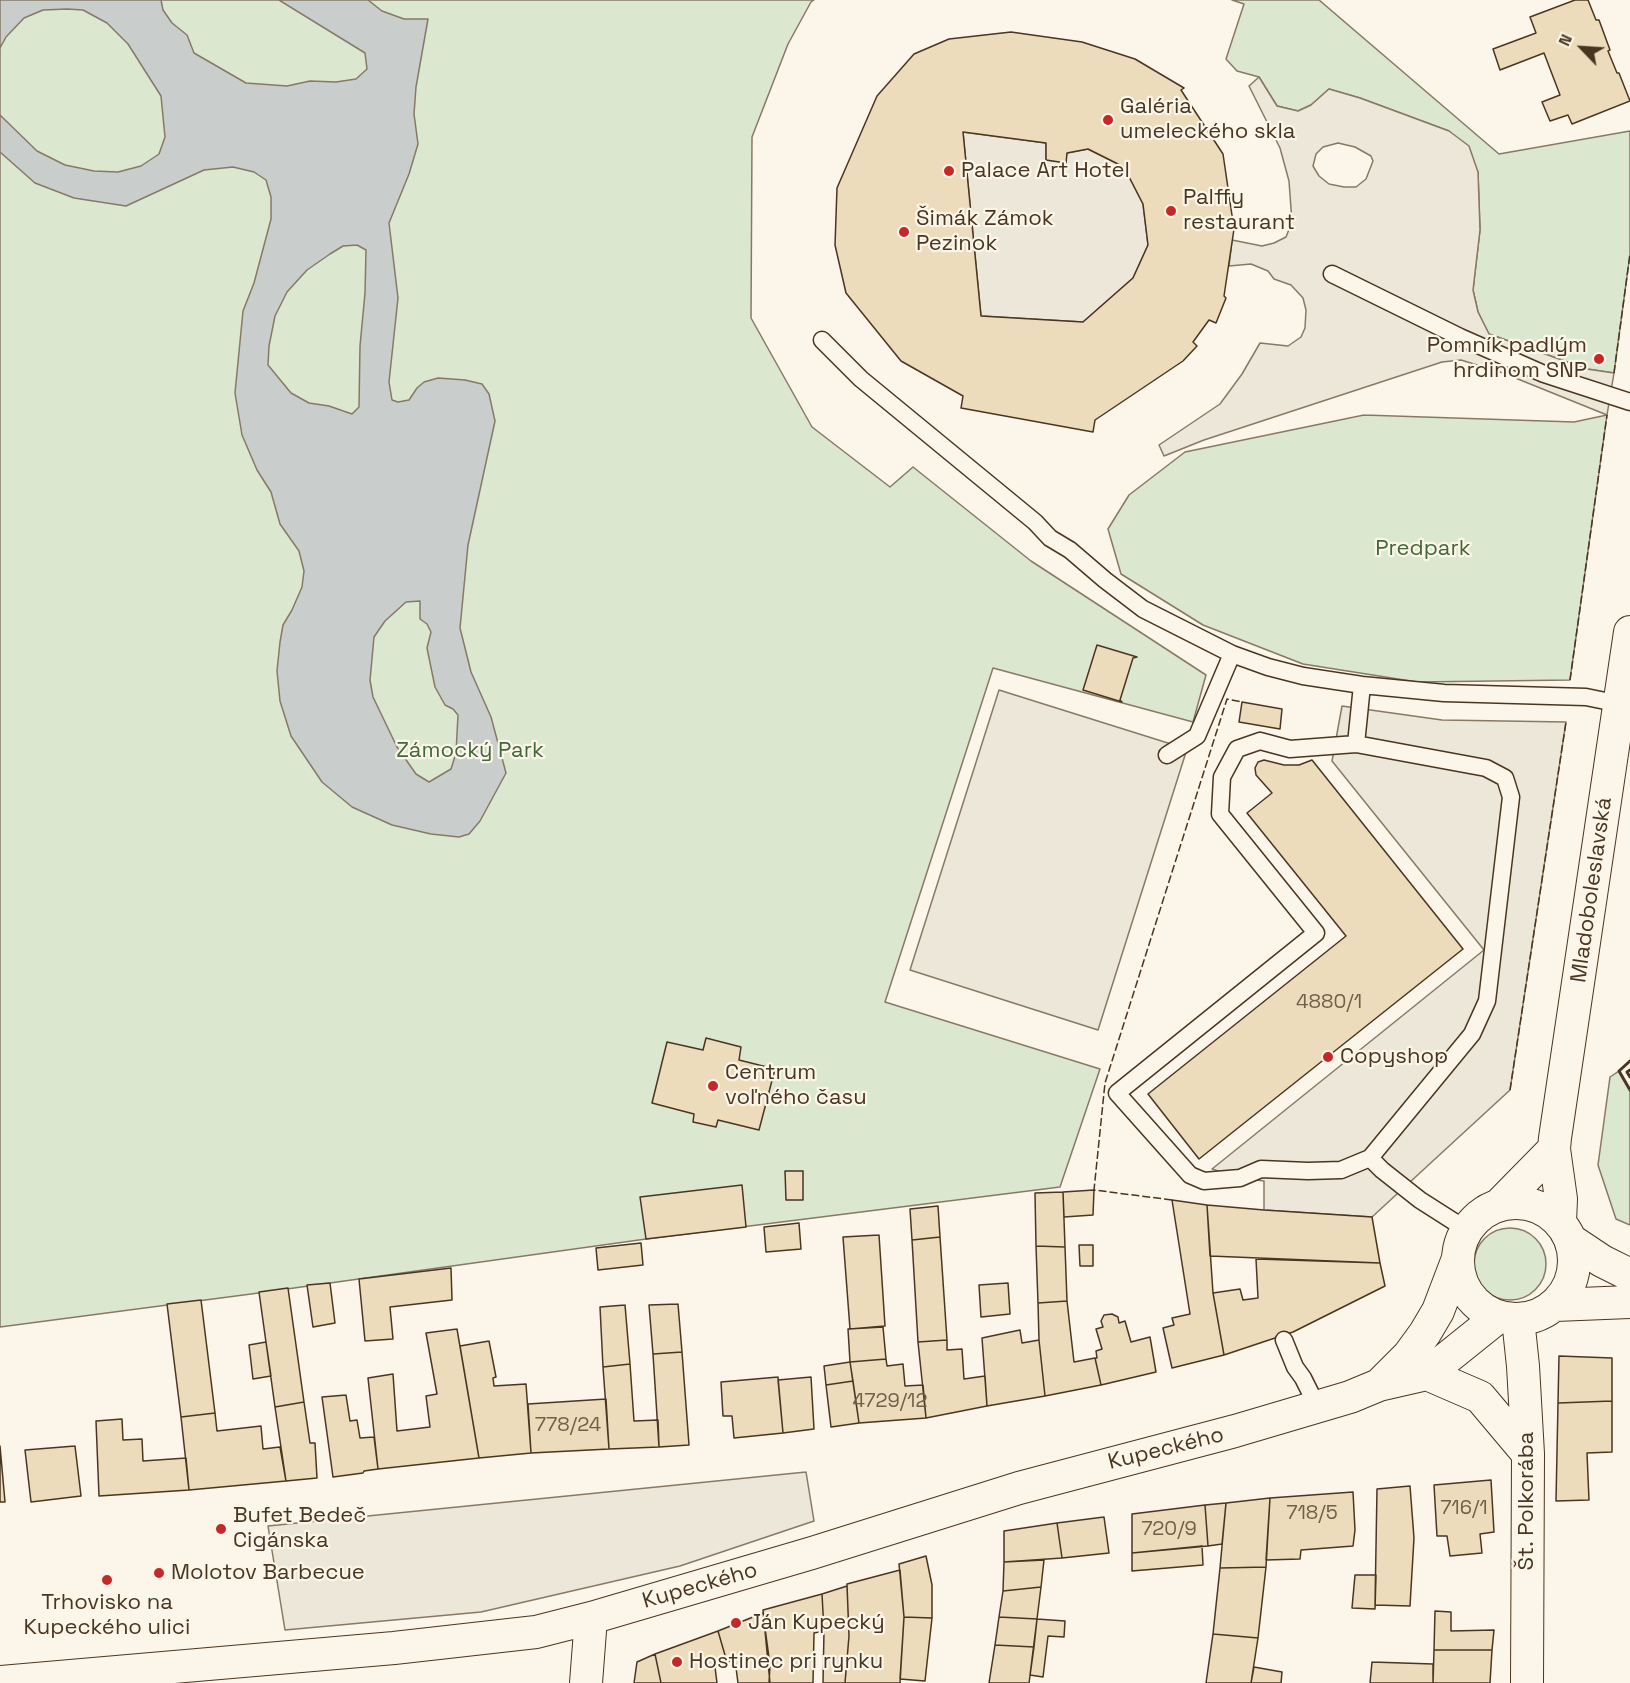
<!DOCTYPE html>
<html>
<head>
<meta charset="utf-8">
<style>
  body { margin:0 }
  #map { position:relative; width:1630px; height:1683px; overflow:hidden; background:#fbf6e9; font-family:"Space Grotesk",sans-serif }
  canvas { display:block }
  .north { position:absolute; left:1552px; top:18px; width:60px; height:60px; -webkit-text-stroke:4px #fbf6e9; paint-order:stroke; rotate:295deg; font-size:16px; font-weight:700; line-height:24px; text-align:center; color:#4a3520 }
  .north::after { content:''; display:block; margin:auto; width:21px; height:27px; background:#4a3520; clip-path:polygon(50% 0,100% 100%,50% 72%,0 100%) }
</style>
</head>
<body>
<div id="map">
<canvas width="1630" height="1683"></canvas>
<div class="north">N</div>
</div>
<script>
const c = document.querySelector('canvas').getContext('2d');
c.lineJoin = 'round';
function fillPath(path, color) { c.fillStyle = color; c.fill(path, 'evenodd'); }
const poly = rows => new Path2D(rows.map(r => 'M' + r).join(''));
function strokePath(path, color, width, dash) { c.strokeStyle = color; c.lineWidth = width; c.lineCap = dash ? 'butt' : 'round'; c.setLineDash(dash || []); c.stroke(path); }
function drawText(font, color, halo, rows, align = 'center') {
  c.font = font + ' "Space Grotesk",sans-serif'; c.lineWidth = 4.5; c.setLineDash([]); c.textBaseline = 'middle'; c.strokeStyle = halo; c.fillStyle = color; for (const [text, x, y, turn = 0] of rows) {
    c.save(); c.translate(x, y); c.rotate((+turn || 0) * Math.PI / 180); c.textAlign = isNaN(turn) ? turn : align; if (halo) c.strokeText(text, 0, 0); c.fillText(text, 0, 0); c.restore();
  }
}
const green = poly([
  [0,0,814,0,811,2,788,44,752,137,751,318,812,427,890,487,913,467,1031,561,1206,675,1193,722,993,668,885,1002,1100,1069,1060,1187,646,1239,251,1294,0,1327,0,0],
  [1232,0,1319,0,1499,154,1630,131,1630,254,1614,373,1587,369,1489,334,1478,312,1473,290,1480,230,1478,172,1449,131,1360,98,1329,89,1311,105,1298,111,1277,106,1259,77,1237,71,1226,59,1244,4,1232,0],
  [1364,415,1574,422,1607,415,1570,680,1417,682,1303,664,1203,625,1121,574,1108,529,1129,495,1185,452,1364,415],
  [1619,1071,1630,1090,1630,1225,1616,1219,1598,1165,1610,1077,1619,1071],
  '1474 1264a36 36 0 1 1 72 0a36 36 0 1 1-72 0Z'
]);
fillPath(green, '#dce7d0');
strokePath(green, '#887966', 1.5);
const parking = poly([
  [1259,77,1277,106,1298,111,1311,105,1329,89,1360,98,1449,131,1469,146,1478,172,1480,230,1473,290,1478,312,1489,334,1587,369,1614,373,1607,415,1503,373,1461,360,1442,362,1204,440,1164,456,1159,445,1220,404,1242,374,1260,343,1288,346,1301,337,1305,328,1306,310,1303,298,1291,285,1274,279,1268,271,1251,264,1229,266,1232,240,1262,246,1274,243,1286,237,1292,222,1289,181,1280,148,1249,86,1259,77],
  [1338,143,1355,147,1371,156,1373,161,1366,179,1356,187,1344,187,1329,184,1319,176,1313,166,1316,154,1323,147,1338,143],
  [963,132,1046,143,1046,160,1065,162,1067,153,1088,149,1124,167,1143,204,1148,245,1133,278,1083,322,981,316,963,132],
  [999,690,1187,749,1098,1030,910,970,999,690],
  [1342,706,1442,720,1566,722,1510,1090,1372,1217,1264,1210,1264,1181,1240,1178,1212,1169,1484,950,1332,761,1342,706],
  [806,1472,814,1521,680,1566,481,1612,285,1630,268,1526,806,1472]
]);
fillPath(parking, '#ede7d9');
strokePath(parking, '#887966', 1.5);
const water = poly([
  [0,0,161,0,163,10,172,23,187,35,194,53,246,83,287,86,310,81,336,82,356,79,367,69,365,53,279,0,368,0,382,11,404,19,428,19,416,87,414,114,418,144,409,174,389,223,398,298,389,382,392,400,398,402,409,400,417,388,424,382,438,378,465,380,482,384,489,394,495,421,468,545,460,628,471,672,491,717,506,773,480,821,469,834,459,837,431,834,392,825,352,807,322,782,291,736,280,701,277,671,280,642,283,625,292,610,302,587,304,571,299,551,280,524,271,492,257,470,242,435,235,393,243,311,254,283,271,219,271,197,266,180,254,172,233,167,204,170,126,206,74,198,35,183,0,152,0,115,37,151,65,165,94,171,118,172,141,166,159,154,165,137,161,96,128,44,107,23,83,10,67,9,43,10,24,18,6,37,0,48,0,0],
  [357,245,366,250,365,293,360,346,359,407,352,414,329,406,309,403,291,393,268,365,269,346,275,316,287,292,307,270,330,254,343,246,357,245],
  [420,601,420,619,427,624,431,632,427,648,435,687,445,705,453,709,458,715,456,753,451,769,429,782,416,774,397,747,373,697,370,680,374,637,385,621,406,602,420,601]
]);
fillPath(water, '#c9cecd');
strokePath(water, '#887966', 1.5);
const building = poly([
  [1575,0,1588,0,1596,20,1599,20,1610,50,1608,51,1617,73,1619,73,1630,101,1572,124,1568,115,1550,121,1542,102,1560,95,1544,53,1500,70,1493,49,1536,33,1530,17,1575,0],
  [1011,32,1082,42,1135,59,1184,88,1181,90,1223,154,1234,229,1224,296,1226,298,1216,323,1209,320,1193,342,1197,346,1183,361,1095,420,1093,432,961,408,963,396,901,361,846,293,835,245,837,188,877,96,914,54,949,39,1011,32],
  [963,132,1046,143,1046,160,1066,163,1067,153,1088,149,1124,167,1143,204,1148,245,1133,278,1083,322,981,316,963,132],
  [1097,645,1137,657,1133,658,1120,700,1122,702,1083,690,1097,645],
  [1242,702,1282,709,1280,729,1239,722,1242,702],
  [1264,760,1284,765,1299,765,1312,760,1463,949,1199,1159,1148,1094,1346,936,1247,813,1272,793,1256,775,1255,768,1258,762,1264,760],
  [706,1038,741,1047,739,1060,775,1069,759,1130,718,1120,716,1127,693,1122,694,1114,652,1103,667,1042,703,1050,706,1038],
  [785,1171,803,1171,803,1200,786,1200,785,1171],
  [742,1185,746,1227,646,1239,640,1197,742,1185],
  [1094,1190,1093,1215,1064,1217,1063,1192,1094,1190],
  [1063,1192,1065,1247,1036,1246,1035,1193,1063,1192],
  [1172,1200,1207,1205,1213,1293,1224,1355,1172,1368,1163,1328,1174,1325,1172,1318,1190,1314,1172,1200],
  [1207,1205,1264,1210,1372,1217,1380,1263,1210,1256,1207,1205],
  [938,1206,940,1237,912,1240,910,1209,938,1206],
  [799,1223,801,1249,766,1252,764,1227,799,1223],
  [879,1235,885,1326,850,1329,843,1237,879,1235],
  [940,1237,947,1340,918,1342,912,1240,940,1237],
  [641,1243,643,1265,598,1270,596,1248,641,1243],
  [1079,1245,1093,1245,1093,1266,1080,1266,1079,1245],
  [1036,1246,1065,1247,1067,1301,1038,1303,1036,1246],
  [1256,1259,1380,1263,1385,1286,1293,1332,1224,1355,1213,1293,1240,1289,1243,1300,1258,1298,1256,1259],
  [451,1268,452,1300,390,1307,393,1339,365,1341,359,1279,451,1268],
  [330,1283,335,1323,313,1327,307,1285,330,1283],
  [1008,1283,1010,1314,981,1317,979,1285,1008,1283],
  [288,1288,304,1402,275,1407,259,1292,288,1288],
  [201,1300,215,1413,181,1417,167,1304,201,1300],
  [1067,1301,1074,1362,1095,1358,1101,1385,1045,1396,1039,1340,1038,1303,1067,1301],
  [678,1304,682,1352,653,1354,649,1305,678,1304],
  [625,1305,630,1364,603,1367,600,1307,625,1305],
  [1112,1314,1118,1317,1119,1323,1125,1321,1131,1342,1150,1337,1156,1372,1101,1385,1095,1358,1097,1358,1096,1351,1102,1349,1096,1329,1103,1327,1101,1321,1104,1315,1112,1314],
  [883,1327,886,1359,850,1362,848,1329,883,1327],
  [457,1329,479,1458,378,1469,368,1378,393,1374,397,1431,430,1427,426,1396,437,1394,426,1333,457,1329],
  [1020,1330,1022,1343,1039,1340,1045,1396,987,1406,982,1338,1020,1330],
  [947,1340,947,1350,962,1349,964,1379,985,1376,987,1406,926,1418,918,1342,947,1340],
  [489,1341,496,1377,493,1378,494,1386,526,1384,531,1453,479,1458,460,1346,489,1341],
  [266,1342,271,1376,253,1379,249,1345,266,1342],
  [682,1352,689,1445,659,1447,653,1354,682,1352],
  [1559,1356,1612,1358,1612,1401,1558,1403,1559,1356],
  [886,1359,887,1366,903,1364,905,1386,923,1385,926,1418,859,1423,850,1362,886,1359],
  [850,1362,853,1381,826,1385,824,1366,850,1362],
  [630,1364,634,1421,658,1420,659,1447,609,1449,603,1367,630,1364],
  [778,1377,783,1433,734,1438,732,1416,723,1416,721,1382,778,1377],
  [811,1377,814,1429,783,1433,778,1380,811,1377],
  [853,1381,859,1423,831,1427,826,1385,853,1381],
  [346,1395,350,1421,357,1420,360,1438,374,1437,378,1469,364,1471,363,1473,333,1477,322,1397,346,1395],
  [606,1399,609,1449,531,1453,528,1404,606,1399],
  [1612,1401,1612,1452,1587,1453,1589,1500,1556,1501,1558,1403,1612,1401],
  [304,1402,310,1443,315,1443,317,1478,286,1481,275,1407,304,1402],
  [215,1413,217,1431,261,1426,263,1449,280,1447,286,1481,189,1490,181,1417,215,1413],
  [122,1419,123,1440,142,1439,143,1461,186,1458,189,1490,99,1496,96,1421,122,1419],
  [0,1446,5,1502,0,1502,0,1446],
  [75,1446,81,1496,31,1502,25,1450,75,1446],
  [1491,1480,1494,1532,1480,1534,1482,1553,1450,1556,1447,1536,1437,1536,1434,1485,1491,1480],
  [1410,1486,1414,1538,1410,1606,1375,1605,1377,1489,1410,1486],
  [1353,1492,1355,1530,1353,1546,1301,1550,1300,1559,1266,1560,1270,1498,1353,1492],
  [1270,1498,1266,1567,1220,1568,1226,1503,1270,1498],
  [1226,1503,1222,1544,1208,1546,1205,1505,1226,1503],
  [1205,1505,1208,1546,1132,1553,1132,1514,1205,1505],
  [1104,1517,1109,1553,1062,1558,1057,1523,1104,1517],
  [1057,1523,1062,1558,1004,1562,1004,1531,1057,1523],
  [1202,1546,1203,1565,1132,1571,1132,1553,1202,1546],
  [926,1556,932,1585,932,1618,904,1617,899,1564,926,1556],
  [1044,1560,1041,1587,1003,1591,1004,1562,1044,1560],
  [1266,1567,1258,1638,1213,1634,1220,1568,1266,1567],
  [900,1570,904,1617,900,1683,845,1683,849,1636,847,1584,900,1570],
  [1355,1575,1376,1575,1375,1609,1352,1608,1355,1575],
  [847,1586,849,1636,845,1683,823,1683,824,1631,822,1594,847,1586],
  [1041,1587,1037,1619,999,1617,1003,1591,1041,1587],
  [822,1594,824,1631,814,1633,813,1683,770,1683,763,1610,822,1594],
  [1435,1611,1451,1612,1451,1631,1494,1630,1492,1650,1434,1650,1435,1611],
  [763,1613,770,1665,769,1683,738,1683,735,1660,727,1662,718,1631,763,1613],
  [904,1617,932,1618,925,1681,900,1679,904,1617],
  [999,1617,1037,1619,1034,1647,995,1645,999,1617],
  [1037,1619,1065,1621,1064,1637,1048,1636,1043,1677,1030,1675,1037,1619],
  [718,1631,727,1662,715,1667,717,1683,661,1683,655,1654,718,1631],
  [1213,1634,1258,1638,1251,1683,1206,1683,1213,1634],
  [995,1645,1034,1647,1029,1683,989,1683,995,1645],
  [1434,1650,1492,1650,1490,1683,1433,1683,1434,1650],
  [655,1654,661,1683,634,1683,637,1662,655,1654],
  [1372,1662,1433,1664,1433,1683,1370,1683,1372,1662],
  [1254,1667,1282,1672,1281,1683,1251,1683,1254,1667]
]);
fillPath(building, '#ecdcbc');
strokePath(building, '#4a3520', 1.5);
const service = poly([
  [1332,274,1460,337,1544,374,1630,402],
  [822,340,861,379,1035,522,1050,538,1070,550,1105,580,1143,609,1232,654,1268,667,1303,676,1362,685,1444,693,1586,697,1620,704],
  [1260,741,1290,749,1356,744,1486,768,1505,778,1511,797,1487,1001,1472,1034,1370,1158,1341,1170,1308,1171,1261,1169,1240,1178,1204,1181,1190,1175,1117,1093,1316,933,1220,814,1222,777,1237,749,1260,741],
  [1356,744,1362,685],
  [1167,755,1197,736,1232,654],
  [1370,1158,1382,1170,1420,1200,1467,1230],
  [1284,1340,1295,1367,1303,1378,1318,1408]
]);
const minor = poly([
  '1458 1261a58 58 0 1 1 116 0a58 58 0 1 1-116 0Z',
  [1499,1205,1554,1149],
  [1560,1222,1561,1199,1554,1149,1555,1138,1630,632],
  [1572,1241,1602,1261,1630,1275],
  [1555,1305,1630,1302],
  [1518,1319,1523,1366,1528,1454,1527,1683],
  [1427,1374,1480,1397,1528,1454],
  [1380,1384,1409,1355,1425,1333,1438,1311,1457,1261],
  [0,1682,394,1648,536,1632,591,1618,812,1553,1019,1488,1235,1431,1350,1397,1379,1385,1427,1374,1498,1317],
  [586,1683,591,1618]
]);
strokePath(service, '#4a3520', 19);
strokePath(minor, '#4a3520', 34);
strokePath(service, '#fbf6e9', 16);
strokePath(minor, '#fbf6e9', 32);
strokePath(poly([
  [1614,373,1630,254],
  [1570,680,1607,415],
  [1510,1090,1566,722],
  [1172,1200,1094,1190,1105,1083,1227,699,1242,702]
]), '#4a3520', 1.5, [8, 3]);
strokePath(poly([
  [1630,1061,1619,1071,1630,1090],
  [1630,1070,1627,1072,1630,1077]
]), '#4a3520', 3);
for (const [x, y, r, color] of [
  [1108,120,6,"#c62828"],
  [949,171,6,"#c62828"],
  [1171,211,6,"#c62828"],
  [904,232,6,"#c62828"],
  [1599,359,6,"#c62828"],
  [1328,1057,6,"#c62828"],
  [713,1086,6,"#c62828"],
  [221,1529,6,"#c62828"],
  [159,1573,6,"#c62828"],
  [107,1580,6,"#c62828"],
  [736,1623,6,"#c62828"],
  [677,1662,6,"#c62828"]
]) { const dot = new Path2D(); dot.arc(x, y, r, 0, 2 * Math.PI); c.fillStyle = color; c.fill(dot); strokePath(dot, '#fbf6e9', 2); }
drawText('20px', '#725f47', null, [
  ["4880/1",1329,1003],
  ["4729/12",890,1402],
  ["778/24",568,1426],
  ["716/1",1464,1509],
  ["718/5",1312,1514],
  ["720/9",1169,1530]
]);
drawText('22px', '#4a3520', '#fbf6e9', [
  ["Galéria",1120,107],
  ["umeleckého skla",1120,132],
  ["Palace Art Hotel",961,171],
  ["Palffy",1183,198],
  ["restaurant",1183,223],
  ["Šimák Zámok",916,219],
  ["Pezinok",916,244],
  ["Pomník padlým",1587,346,"right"],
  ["hrdinom SNP",1587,371,"right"],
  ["Copyshop",1340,1057],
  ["Centrum",725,1073],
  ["voľného času",725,1098],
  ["Bufet Bedeč",233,1516],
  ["Cigánska",233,1541],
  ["Molotov Barbecue",171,1573],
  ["Trhovisko na",107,1603,"center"],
  ["Kupeckého ulici",107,1628,"center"],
  ["Ján Kupecký",748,1623],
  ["Hostinec pri rynku",689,1662]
], 'left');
drawText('22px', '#436837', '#fbf6e9', [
  ["Predpark",1423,549],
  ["Zámocký Park",470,751]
]);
drawText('22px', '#4a3520', '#fbf6e9', [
  ["Mladoboleslavská",1592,890,-82],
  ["Kupeckého",1166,1449,-14],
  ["Št. Polkorába",1527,1501,-90],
  ["Kupeckého",700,1586,-16]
]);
</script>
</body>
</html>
